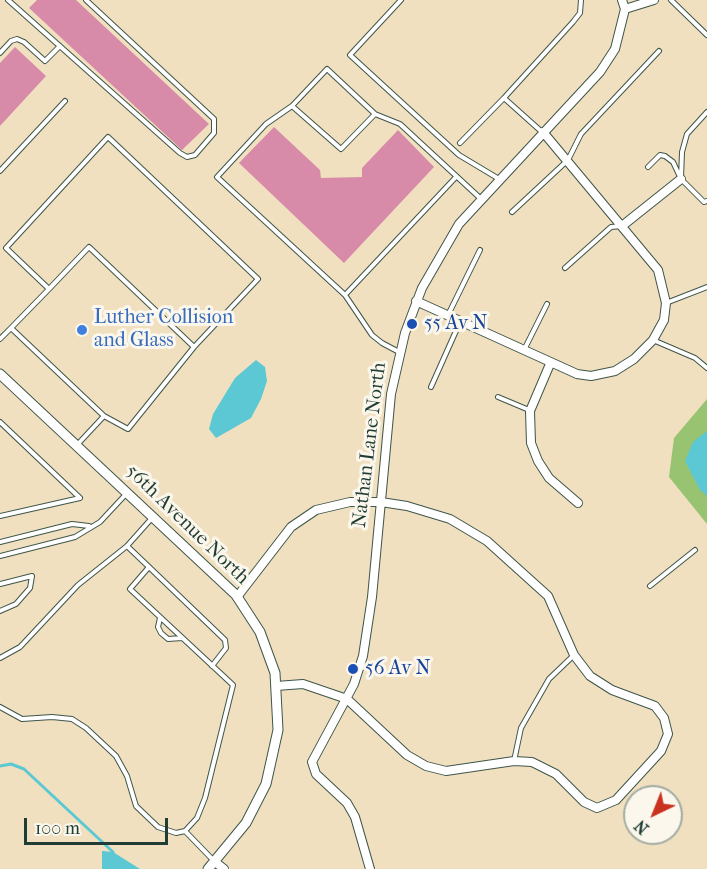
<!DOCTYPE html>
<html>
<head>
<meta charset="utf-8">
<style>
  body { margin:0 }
  #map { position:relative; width:707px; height:869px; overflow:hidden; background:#f0e0c0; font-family:"IM FELL French Canon",serif }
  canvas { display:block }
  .north { position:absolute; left:623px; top:785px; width:60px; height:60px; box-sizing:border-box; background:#fbf7ec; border:2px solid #a3ada2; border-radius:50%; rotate:223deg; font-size:16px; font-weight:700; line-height:24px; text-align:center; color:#1f3d34 }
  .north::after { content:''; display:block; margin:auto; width:21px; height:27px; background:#c8321e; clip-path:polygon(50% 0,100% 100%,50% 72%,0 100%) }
  .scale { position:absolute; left:24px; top:818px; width:144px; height:27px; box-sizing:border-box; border:3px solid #1f3d34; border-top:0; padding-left:8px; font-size:18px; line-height:21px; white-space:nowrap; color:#1f3d34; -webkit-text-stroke:4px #fbf7ec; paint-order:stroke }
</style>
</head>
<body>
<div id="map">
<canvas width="707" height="869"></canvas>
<div class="north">N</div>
<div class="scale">100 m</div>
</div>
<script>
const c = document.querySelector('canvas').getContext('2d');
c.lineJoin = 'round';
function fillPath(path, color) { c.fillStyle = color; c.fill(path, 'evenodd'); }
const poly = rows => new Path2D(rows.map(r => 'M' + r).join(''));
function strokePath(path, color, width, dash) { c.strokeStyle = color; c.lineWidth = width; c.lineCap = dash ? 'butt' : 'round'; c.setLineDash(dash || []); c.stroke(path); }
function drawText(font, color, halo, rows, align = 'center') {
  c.font = font + ' "IM FELL French Canon",serif'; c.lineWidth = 6; c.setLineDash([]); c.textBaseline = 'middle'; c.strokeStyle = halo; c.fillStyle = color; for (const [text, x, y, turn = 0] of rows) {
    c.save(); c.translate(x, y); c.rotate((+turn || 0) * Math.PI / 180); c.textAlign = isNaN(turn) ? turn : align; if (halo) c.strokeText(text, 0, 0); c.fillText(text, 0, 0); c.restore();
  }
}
fillPath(poly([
  [707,399,707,524,669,477,674,438]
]), '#98c370');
fillPath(poly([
  [256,360,265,367,267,381,261,399,251,418,216,438,209,429,213,414,235,378],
  [707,431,707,496,700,490,685,461,693,442],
  [102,851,113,852,140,869,102,869]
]), '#5cc8d3');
strokePath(poly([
  [0,766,11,764,24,769,113,852]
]), '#5cc8d3', 3);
fillPath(poly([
  [37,0,76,0,209,124,182,150,29,8],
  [15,47,46,76,0,126,0,63],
  [274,127,320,170,321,178,362,177,362,168,398,130,434,167,344,263,239,163]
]), '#d88ba8');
const service = poly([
  [8,0,180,153,187,157,195,155,214,133,214,119,86,0],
  [401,0,350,55,459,155,499,179],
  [671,0,707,35],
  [0,53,11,41,17,39,24,42,45,61,60,46],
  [292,106,341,149,375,114],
  [542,132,504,98,573,22,580,13,581,0],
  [460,143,504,98],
  [648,167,660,155,665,156,673,162,681,179,704,202,707,201],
  [0,171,65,101],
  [681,178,682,152,687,134,707,112],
  [512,212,568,160,581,134,659,51],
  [565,268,611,227,622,226],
  [49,289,89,247,194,347],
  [345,295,456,177],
  [666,303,707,287],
  [448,315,480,250],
  [11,328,49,289,6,248,108,137,258,279,194,347,128,429,104,416],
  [0,339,11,328,104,416,77,445],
  [653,340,695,358,707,368],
  [524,350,547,304],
  [399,352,382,343,372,335,345,295,217,177,266,124,292,106,327,69,375,114,400,124,480,198],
  [431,387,460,322],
  [498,397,529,410],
  [0,422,80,498,0,516],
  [0,542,72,524,89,526],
  [0,556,75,537,100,522,127,493],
  [149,567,225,640,226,648,212,666],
  [0,584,32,576,30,588,16,604,0,611],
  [650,586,695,550],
  [160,618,158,627,161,633,168,639,182,638],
  [0,658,20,647,78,585,127,546,152,518],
  [0,707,22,719,52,717,72,719,86,728,116,756,127,776,136,806,158,827,176,833,185,831,197,818,205,798,233,685,130,589,149,567,127,546],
  [514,761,521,728,549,679,573,656],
  [185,831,214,861]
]);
const minor = poly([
  [625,9,654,0],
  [622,226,681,179],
  [416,301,577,374,591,376,615,371,634,359,653,340,664,320,666,303,658,270,543,132],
  [550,364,530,411,531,443,538,461,549,478,578,503],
  [237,597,291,527,316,510,350,502,381,502,407,506,450,519,487,541,548,596,574,655,590,676,612,690,655,706,664,718,668,734,661,751,616,800,597,808,584,802,556,774,532,762,514,761,446,771,426,766,407,755,347,699,303,684,276,686],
  [215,862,224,869],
  [370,869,355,817,347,803,316,774,312,762,354,684,363,656,372,597,391,394,405,333,422,288,459,224,600,72,615,49,625,9,622,0]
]);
const tertiary = poly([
  [0,374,236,595,260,632,275,673,278,730,266,784,246,823,208,869]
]);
strokePath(service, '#3e5549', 6);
strokePath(minor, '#3e5549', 10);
strokePath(tertiary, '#3e5549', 11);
strokePath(service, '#fff', 4);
strokePath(minor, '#fff', 8);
strokePath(tertiary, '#fff', 9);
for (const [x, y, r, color] of [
  [412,324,6,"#1a4fb4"],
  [82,330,6,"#3f7fe0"],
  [353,669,6,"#1a4fb4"]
]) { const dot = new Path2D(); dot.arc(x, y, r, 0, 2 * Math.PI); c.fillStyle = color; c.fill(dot); strokePath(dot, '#fbf7ec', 2); }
drawText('20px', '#366cbe', '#fbf7ec', [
  ["Luther Collision",94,318],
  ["and Glass",94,341]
], 'left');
drawText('20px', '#164399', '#fbf7ec', [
  ["55 Av N",424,324],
  ["56 Av N",365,669]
], 'left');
drawText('20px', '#1f3d34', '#fbf7ec', [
  ["Nathan Lane North",370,445,-83],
  ["56th Avenue North",187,525,44]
]);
</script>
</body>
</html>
